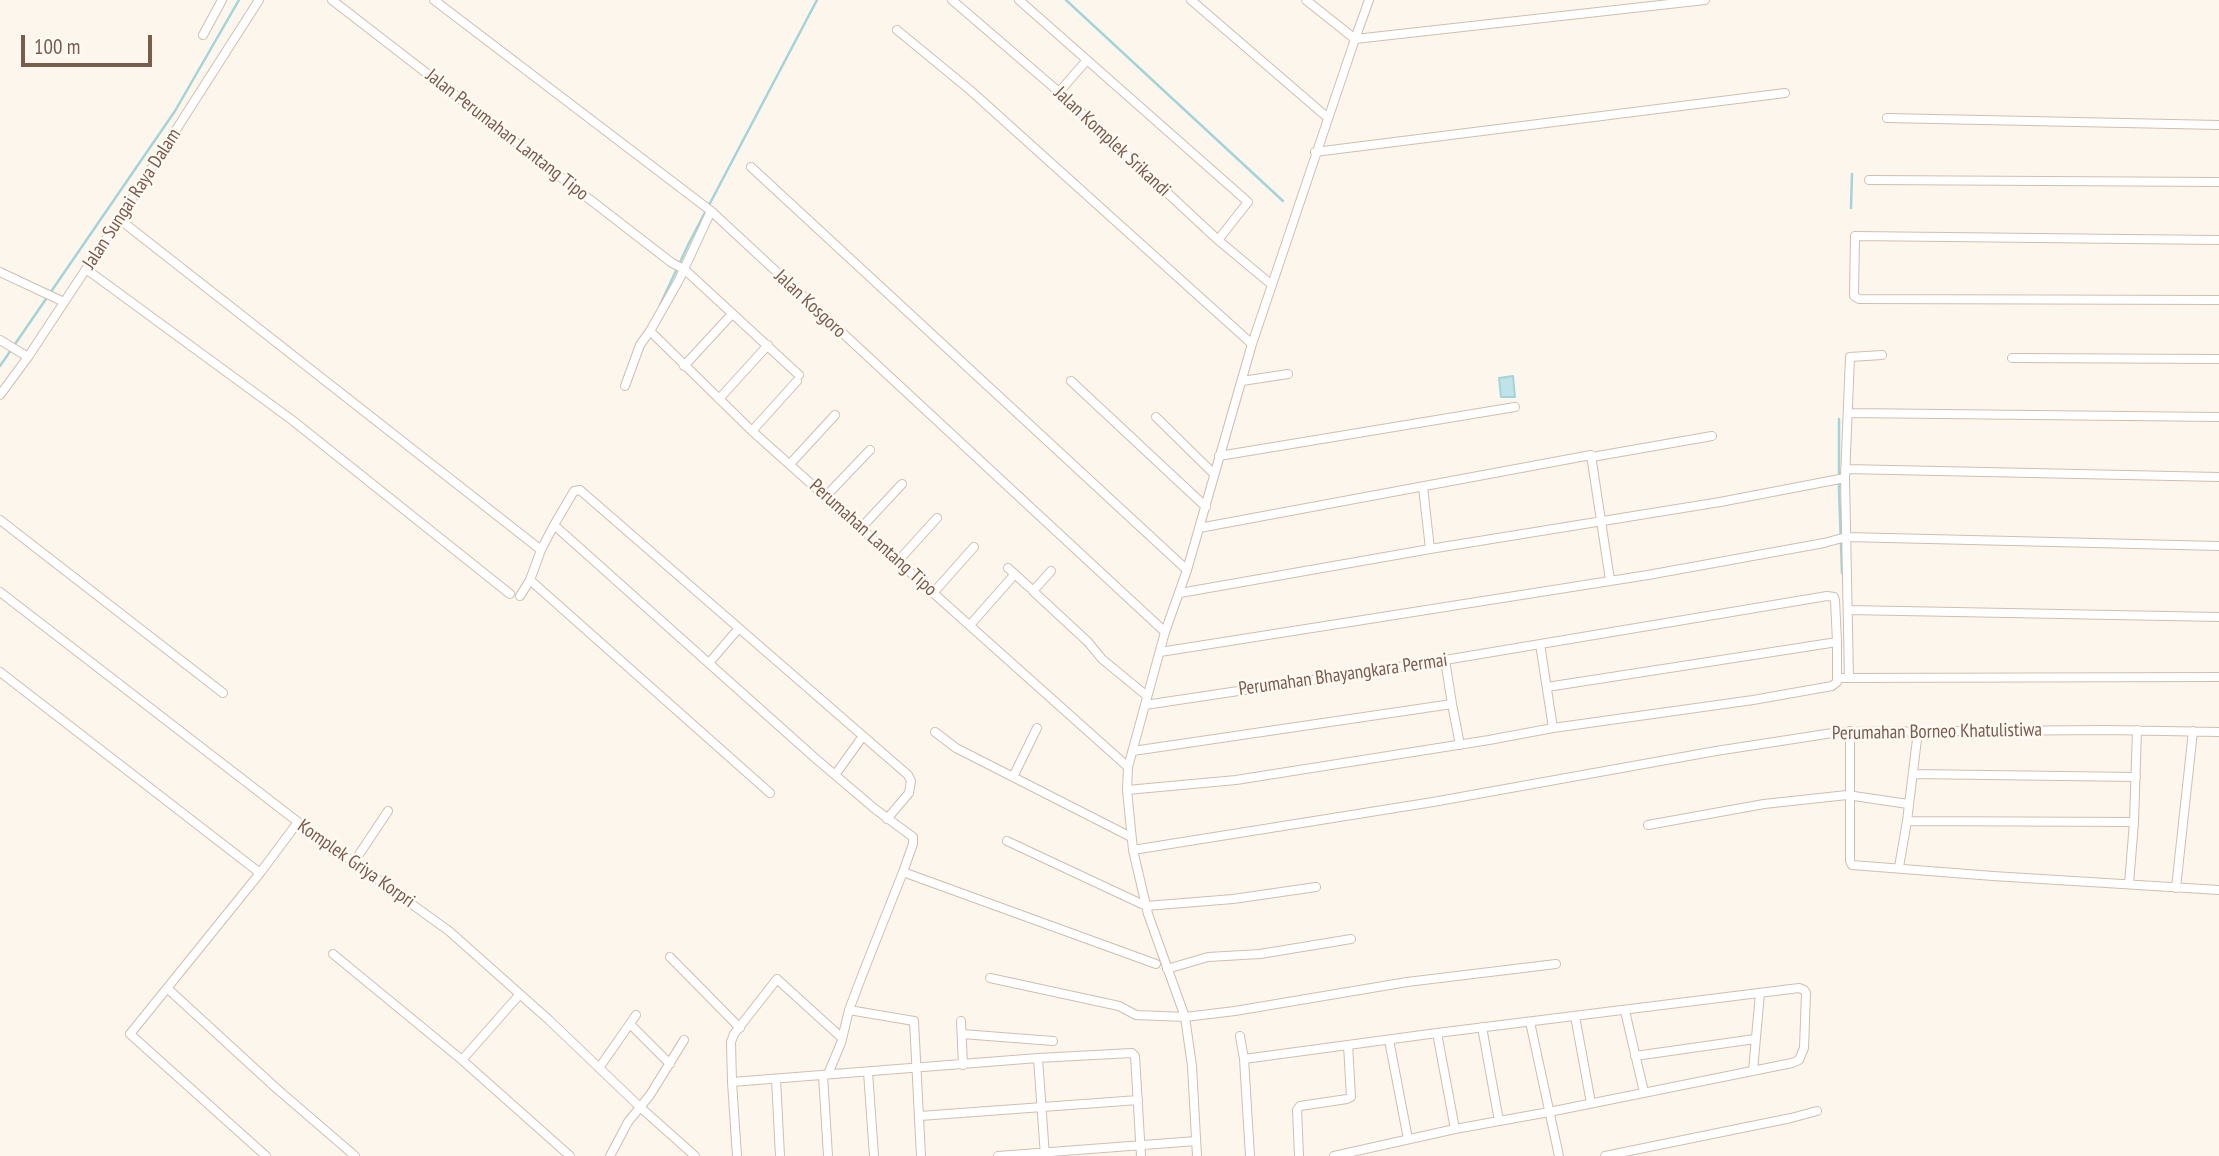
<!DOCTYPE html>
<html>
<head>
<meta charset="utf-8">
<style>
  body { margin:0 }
  #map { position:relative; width:2219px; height:1156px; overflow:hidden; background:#fdf6ec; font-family:"PT Sans Narrow",sans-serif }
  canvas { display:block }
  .scale { position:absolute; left:21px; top:35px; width:131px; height:32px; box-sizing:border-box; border:4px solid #7a5c4d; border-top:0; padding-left:9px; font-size:21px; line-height:24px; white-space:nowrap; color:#7a5c4d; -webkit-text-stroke:5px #fffaf3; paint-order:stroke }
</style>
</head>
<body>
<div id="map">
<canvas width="2219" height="1156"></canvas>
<div class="scale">100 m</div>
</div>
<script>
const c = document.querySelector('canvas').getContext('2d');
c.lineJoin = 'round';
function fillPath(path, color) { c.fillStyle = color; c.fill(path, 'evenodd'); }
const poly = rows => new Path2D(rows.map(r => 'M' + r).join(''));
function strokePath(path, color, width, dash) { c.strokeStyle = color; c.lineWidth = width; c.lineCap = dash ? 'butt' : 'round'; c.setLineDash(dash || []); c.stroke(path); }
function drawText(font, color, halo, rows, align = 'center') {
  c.font = font + ' "PT Sans Narrow",sans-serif'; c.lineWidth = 5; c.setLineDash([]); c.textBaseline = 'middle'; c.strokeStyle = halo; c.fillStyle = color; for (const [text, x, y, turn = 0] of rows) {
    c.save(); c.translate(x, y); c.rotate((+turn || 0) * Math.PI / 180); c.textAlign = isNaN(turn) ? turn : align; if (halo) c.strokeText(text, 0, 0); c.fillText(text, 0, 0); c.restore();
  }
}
const water = poly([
  [1513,376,1515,397,1501,397,1499,378,1513,376]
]);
fillPath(water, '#bfe3e8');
strokePath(water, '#a5d3da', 2);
strokePath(poly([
  [1066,0,1283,201],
  [1851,208,1852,174],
  [660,305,689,243,817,0],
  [0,366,175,111,239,0],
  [1839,419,1839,490,1842,573]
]), '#a5d3da', 2.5);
const minor = poly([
  [332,0,672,263,684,269,799,375],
  [434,0,711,211,1165,632],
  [952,0,1059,92,1218,240,1272,285],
  [1019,0,1248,202,1218,240],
  [1191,0,1328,118],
  [1306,0,1355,39,1369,0],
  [897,30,970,90,1252,344],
  [203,35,222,0],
  [1059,92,1087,60],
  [1887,118,2219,125],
  [1315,152,1785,93],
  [751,167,1187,570],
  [1869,180,2219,182],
  [711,211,679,280,650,331,752,431,1128,767],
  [119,219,541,550],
  [2219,240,1855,236,1854,296,1859,299,2219,300],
  [86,269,292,420,510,594],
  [0,272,64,302],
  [0,340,28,357],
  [2012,358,2219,359],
  [684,366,732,314],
  [1071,381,1206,507],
  [1242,381,1288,374],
  [625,386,640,345,650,331],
  [0,395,28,357,119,219,259,0],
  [719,399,768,345],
  [1849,413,2219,417],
  [1156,417,1214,474],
  [752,431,797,381],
  [1219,456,1515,407],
  [1592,457,1712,436],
  [790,464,835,415],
  [1845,469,2219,477],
  [1845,478,1849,678],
  [826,496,870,450],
  [0,520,223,693],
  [554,525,815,758,875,809,913,837,913,844,903,872,863,973,849,1010,841,1043,828,1074],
  [861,528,902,484],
  [1199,528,1591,455,1610,580],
  [1430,549,1720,502,1845,478,1850,357,1882,355],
  [898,561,937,518],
  [1008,568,1029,587],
  [1051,571,1033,591,1088,642,1102,659,1147,696],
  [530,580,770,793],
  [0,592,298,822,449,931,549,1020,640,1107,695,1156],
  [934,592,974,547],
  [1180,593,1430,549,1423,487],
  [520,596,530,580,541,550,554,525,574,491,580,490,908,775,911,781,909,793,887,819],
  [1849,610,2219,617],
  [970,625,1015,574],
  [1540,644,1553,728],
  [1160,652,1648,575,1824,543,1846,537,2219,546],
  [709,663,739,628],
  [0,672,260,873],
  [1837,678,2219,677],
  [1452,704,1460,745],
  [1145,705,1445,660,1827,596,1834,597,1835,600,1837,642],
  [1850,731,1850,861,1852,865,1993,876,2219,890],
  [935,732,956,748,1131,837],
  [1133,751,1452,704,1445,660],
  [1913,774,2136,777],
  [835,775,863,736],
  [1013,777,1037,728],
  [1127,790,1236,780,1489,740,1553,728,1753,700,1832,686,1837,682,1837,642,1547,687],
  [1907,821,2134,822],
  [1648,825,1764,804,1847,795,1908,804],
  [1007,841,1146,906,1233,899,1316,887],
  [1133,850,1433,802,1716,751,1839,732,2107,730,2219,732],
  [354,862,388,811],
  [1899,867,1907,821,1918,731],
  [903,872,1156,964],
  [2129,884,2134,822,2137,730],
  [2176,888,2193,731],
  [333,954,462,1060,570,1156],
  [670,957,740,1028],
  [1167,969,1208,957,1260,954,1351,939],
  [990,978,1119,1006,1136,1015,1185,1017,1235,1011,1407,982,1556,964],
  [167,988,276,1088,355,1156],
  [849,1010,914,1021,921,1156],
  [1625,1011,1644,1092],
  [1575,1016,1591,1103],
  [961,1021,963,1065],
  [1530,1022,1559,1156],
  [630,1024,670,1064],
  [1482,1027,1499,1121],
  [1437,1033,1455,1129],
  [962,1034,1053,1041],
  [1240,1036,1244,1059,1437,1033,1799,988,1804,990,1806,993,1804,1048,1799,1060,1792,1063,1549,1112,1455,1129,1334,1156],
  [1389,1040,1408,1139],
  [1635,1056,1755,1039],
  [1038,1058,1045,1156],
  [1244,1059,1250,1156],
  [462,1060,520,994],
  [599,1068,636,1015],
  [1753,1071,1760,993],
  [868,1072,874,1156],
  [823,1075,828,1156],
  [776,1079,780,1156],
  [732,1082,1038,1058,1132,1053,1135,1056,1141,1156],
  [920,1116,1138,1100],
  [266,1156,130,1034,260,873,298,822],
  [610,1156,628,1122,650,1095,684,1040],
  [737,1156,732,1082,731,1042,734,1034,777,979,842,1038],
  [998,1156,1196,1141],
  [1197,1156,1192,1066,1185,1017,1148,914,1133,850,1127,790,1128,767,1165,632,1187,570,1252,344,1355,39,1705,0],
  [1299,1156,1297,1110,1300,1106,1347,1099,1351,1097,1348,1045],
  [1605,1156,1791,1118,1817,1111]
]);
strokePath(minor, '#d1beb0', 10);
strokePath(minor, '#fff', 8);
drawText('19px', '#7a5c4d', '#fffaf3', [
  ["Jalan Perumahan Lantang Tipo",507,135,38],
  ["Jalan Komplek Srikandi",1112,142,43],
  ["Jalan Sungai Raya Dalam",132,199,-57],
  ["Jalan Kosgoro",810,304,43],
  ["Perumahan Lantang Tipo",873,538,42],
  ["Perumahan Bhayangkara Permai",1343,675,-8],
  ["Perumahan Borneo Khatulistiwa",1937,732,-1],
  ["Komplek Griya Korpri",356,864,35]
]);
</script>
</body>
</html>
